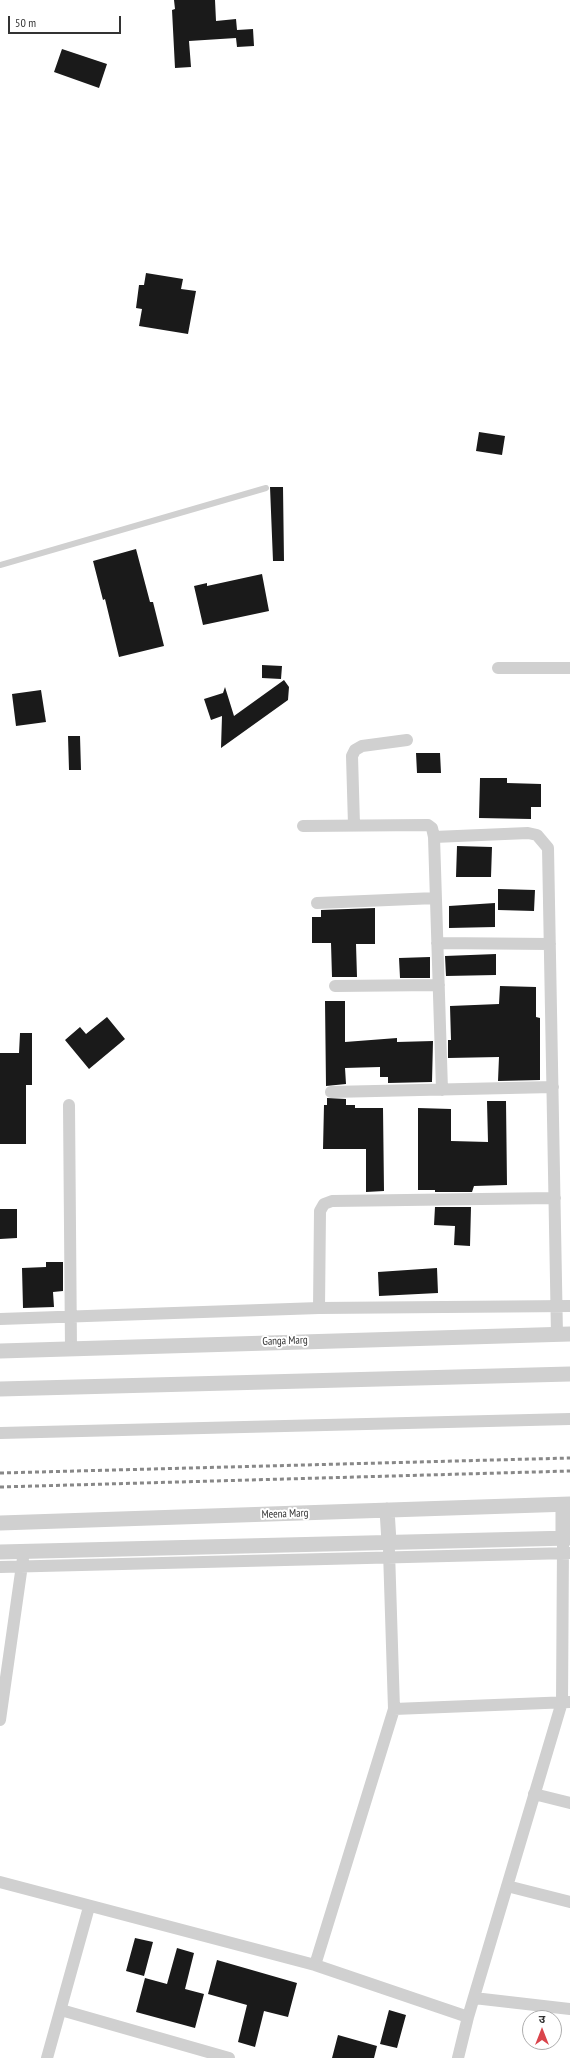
<!DOCTYPE html>
<html>
<head>
<meta charset="utf-8">
<style>
  body { margin:0 }
  #map { position:relative; width:570px; height:2058px; overflow:hidden; background:#fff; font-family:"PT Sans Narrow","Noto Sans Devanagari",sans-serif }
  canvas { display:block }
  .north { position:absolute; left:522px; top:2010px; width:40px; height:40px; box-sizing:border-box; background:#fff; border:1px solid #adadad; border-radius:50%; rotate:0deg; font-size:11px; font-weight:700; line-height:16px; text-align:center; color:#333 }
  .north::after { content:''; display:block; margin:auto; width:14px; height:18px; background:#da454c; clip-path:polygon(50% 0,100% 100%,50% 72%,0 100%) }
  .scale { position:absolute; left:8px; top:16px; width:113px; height:18px; box-sizing:border-box; border:2px solid #333; border-top:0; padding-left:5px; font-size:12px; line-height:14px; white-space:nowrap; color:#333; -webkit-text-stroke:3px #fff; paint-order:stroke }
</style>
</head>
<body>
<div id="map">
<canvas width="570" height="2058"></canvas>
<div class="north">उ</div>
<div class="scale">50 m</div>
</div>
<script>
const c = document.querySelector('canvas').getContext('2d');
c.lineJoin = 'round';
function fillPath(path, color) { c.fillStyle = color; c.fill(path, 'evenodd'); }
const poly = rows => new Path2D(rows.map(r => 'M' + r).join(''));
function strokePath(path, color, width, dash) { c.strokeStyle = color; c.lineWidth = width; c.lineCap = dash ? 'butt' : 'round'; c.setLineDash(dash || []); c.stroke(path); }
function drawText(font, color, halo, rows, align = 'center') {
  c.font = font + ' "PT Sans Narrow",sans-serif'; c.lineWidth = 4; c.setLineDash([]); c.textBaseline = 'middle'; c.strokeStyle = halo; c.fillStyle = color; for (const [text, x, y, turn = 0] of rows) {
    c.save(); c.translate(x, y); c.rotate((+turn || 0) * Math.PI / 180); c.textAlign = isNaN(turn) ? turn : align; if (halo) c.strokeText(text, 0, 0); c.fillText(text, 0, 0); c.restore();
  }
}
fillPath(poly([
  [174,0,215,0,216,21,236,19,237,30,253,29,254,46,237,47,236,38,189,41,191,67,175,68,172,10,175,9],
  [62,49,107,64,99,88,54,72],
  [146,273,183,279,181,289,196,291,188,334,139,326,142,309,136,308,139,285,144,285],
  [479,432,505,436,502,455,476,451],
  [270,487,283,487,284,561,273,561],
  [136,549,150,602,153,602,164,646,119,657,105,599,103,600,93,561],
  [262,574,269,611,203,625,194,586,207,583,207,586],
  [262,665,282,666,281,679,262,678],
  [284,680,289,687,288,700,221,748,222,716,211,720,204,699,223,693,225,687,234,716],
  [41,690,46,722,16,726,12,694],
  [68,736,80,736,81,770,69,770],
  [416,753,440,753,441,773,417,773],
  [480,778,507,778,507,783,541,784,541,807,531,807,531,819,479,818],
  [457,846,492,847,491,877,456,877],
  [498,889,535,890,534,911,498,910],
  [495,903,495,927,449,928,449,906],
  [375,908,375,944,356,944,357,977,332,977,331,943,312,943,312,917,321,917,321,910],
  [496,954,496,975,446,976,445,956],
  [430,957,430,978,400,978,399,958],
  [500,986,536,987,536,1017,540,1018,540,1080,498,1081,499,1057,448,1058,448,1040,451,1040,450,1006,499,1004],
  [325,1001,345,1001,345,1042,397,1038,397,1042,433,1041,432,1082,388,1083,388,1077,380,1077,380,1067,345,1068,346,1084,326,1086],
  [107,1017,125,1039,89,1069,65,1040,80,1027,86,1034],
  [20,1033,32,1033,32,1085,26,1085,26,1144,0,1144,0,1053,19,1053],
  [327,1098,346,1099,346,1105,355,1105,355,1108,383,1108,384,1191,366,1192,366,1149,323,1149,324,1105,327,1105],
  [487,1101,506,1101,507,1185,474,1186,472,1192,435,1192,435,1190,418,1190,418,1108,451,1109,451,1141,488,1142],
  [435,1207,471,1207,470,1246,454,1245,455,1226,434,1225],
  [0,1209,17,1209,17,1238,0,1239],
  [46,1262,63,1262,63,1291,53,1292,54,1307,23,1308,22,1268,46,1267],
  [437,1268,438,1293,379,1296,378,1272],
  [135,1938,153,1942,144,1976,126,1971],
  [177,1948,194,1953,185,1989,204,1994,195,2028,136,2012,145,1978,167,1984],
  [217,1960,297,1983,288,2017,264,2011,255,2047,238,2042,247,2005,208,1994],
  [389,2010,406,2015,397,2048,380,2044],
  [338,2035,377,2046,374,2058,332,2058]
]), '#1a1a1a');
strokePath(poly([
  [0,565,266,488]
]), '#d0d0d0', 6);
strokePath(poly([
  [498,668,570,668],
  [354,825,352,756,355,750,362,746,407,740],
  [303,826,428,825,432,828,434,837,528,833,537,835,548,848,557,1335],
  [434,837,442,1090],
  [317,903,436,898],
  [437,943,550,944],
  [335,986,439,985],
  [331,1092,553,1087],
  [69,1105,71,1349],
  [319,1308,320,1211,324,1204,332,1201,555,1198],
  [0,1319,319,1308,570,1306],
  [0,1433,570,1419],
  [0,1567,570,1553],
  [394,1709,570,1702],
  [0,1720,23,1558],
  [534,1794,570,1803],
  [0,1882,315,1965,468,2017],
  [507,1886,570,1902],
  [315,1965,394,1709,389,1551],
  [474,1998,570,2009],
  [61,2010,229,2058],
  [47,2058,89,1907],
  [458,2058,468,2017,562,1702,563,1545]
]), '#d0d0d0', 12);
strokePath(poly([
  [0,1351,570,1334],
  [0,1389,570,1374],
  [563,1505,563,1538],
  [387,1510,389,1542],
  [0,1523,570,1504],
  [0,1552,570,1538]
]), '#d0d0d0', 15);
strokePath(poly([
  [0,1473,570,1458],
  [0,1487,570,1471]
]), '#888', 3, [4, 3]);
drawText('11px', '#333', '#fff', [
  ["Ganga Marg",285,1341,-2],
  ["Meena Marg",285,1514,-2]
]);
</script>
</body>
</html>
